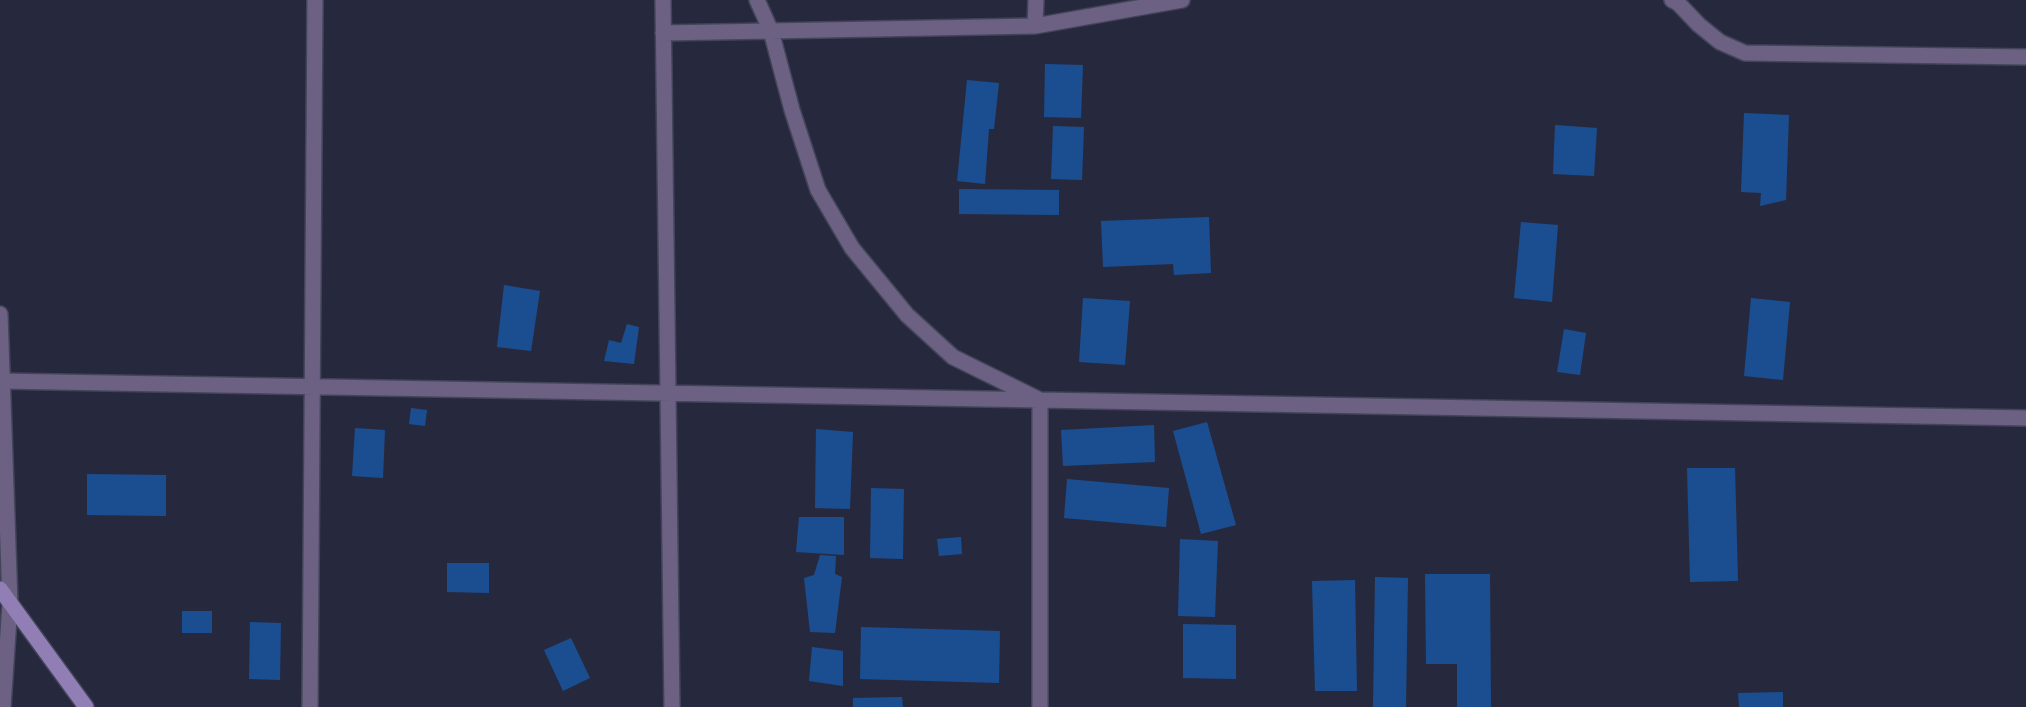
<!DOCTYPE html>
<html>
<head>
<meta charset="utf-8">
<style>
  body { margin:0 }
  canvas { display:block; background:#26293e }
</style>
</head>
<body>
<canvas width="2026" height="707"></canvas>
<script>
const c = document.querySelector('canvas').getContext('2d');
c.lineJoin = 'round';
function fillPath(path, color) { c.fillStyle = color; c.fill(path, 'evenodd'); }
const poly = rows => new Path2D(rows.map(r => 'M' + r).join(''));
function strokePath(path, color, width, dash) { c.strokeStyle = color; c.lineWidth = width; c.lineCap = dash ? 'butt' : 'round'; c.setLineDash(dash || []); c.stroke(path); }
fillPath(poly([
  [1045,64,1083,65,1081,118,1044,117],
  [967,80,999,83,994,129,989,129,985,184,957,181],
  [1744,113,1789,115,1786,200,1760,206,1761,193,1741,192],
  [1555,125,1597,128,1594,176,1553,174],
  [1053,126,1084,127,1082,180,1051,179],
  [959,189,1059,190,1059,215,959,214],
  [1209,217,1211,273,1174,275,1173,264,1103,267,1101,221],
  [1521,222,1558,225,1552,302,1514,298],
  [504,285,540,291,531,351,497,347],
  [1083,298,1130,301,1125,365,1079,362],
  [1751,298,1790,302,1783,380,1744,376],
  [627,324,639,327,634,364,604,361,609,340,621,343],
  [1564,329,1586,333,1580,375,1557,372],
  [411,408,427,410,425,426,409,424],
  [1207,422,1236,525,1201,534,1173,431],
  [1154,425,1155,462,1063,466,1061,430],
  [355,428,385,430,383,478,352,476],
  [816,429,853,432,850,509,815,508],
  [1687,468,1735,468,1738,581,1690,582],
  [87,474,166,475,166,516,87,515],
  [1067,479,1169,488,1166,527,1064,518],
  [871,488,904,489,903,559,870,558],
  [799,517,844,517,844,555,796,552],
  [961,537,962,554,939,556,937,539],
  [1180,539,1218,541,1215,617,1178,616],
  [820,555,836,556,835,574,842,577,835,633,810,632,804,578,814,575],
  [447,563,489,563,489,593,447,592],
  [1425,574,1490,574,1491,707,1457,707,1457,664,1426,664],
  [1375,577,1408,578,1406,707,1373,707],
  [1355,580,1357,691,1315,691,1312,581],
  [182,611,212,611,212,633,182,633],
  [250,622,281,623,280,680,249,679],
  [1183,624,1236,625,1236,679,1183,678],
  [861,627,1000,631,999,683,860,679],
  [571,638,590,678,563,691,544,650],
  [812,647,843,651,843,686,809,681],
  [1783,692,1783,707,1739,707,1738,693],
  [902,697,903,707,853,707,853,698]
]), '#1b4e90');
const street = poly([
  [663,0,672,707],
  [757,0,771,31,792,110,818,190,852,248,907,315,953,357,1040,400,1040,707],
  [1672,0,1678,3,1699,25,1720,42,1745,53,2026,57],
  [1035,26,1036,0],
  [663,33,1035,26,1182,0],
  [0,314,10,603,3,707],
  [0,381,2026,418],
  [310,707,315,0]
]);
const secondary = poly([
  [0,589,86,707]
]);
strokePath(street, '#424559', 18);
strokePath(secondary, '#424559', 18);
strokePath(street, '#6c6083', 15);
strokePath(secondary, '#907eb5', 15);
</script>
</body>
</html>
